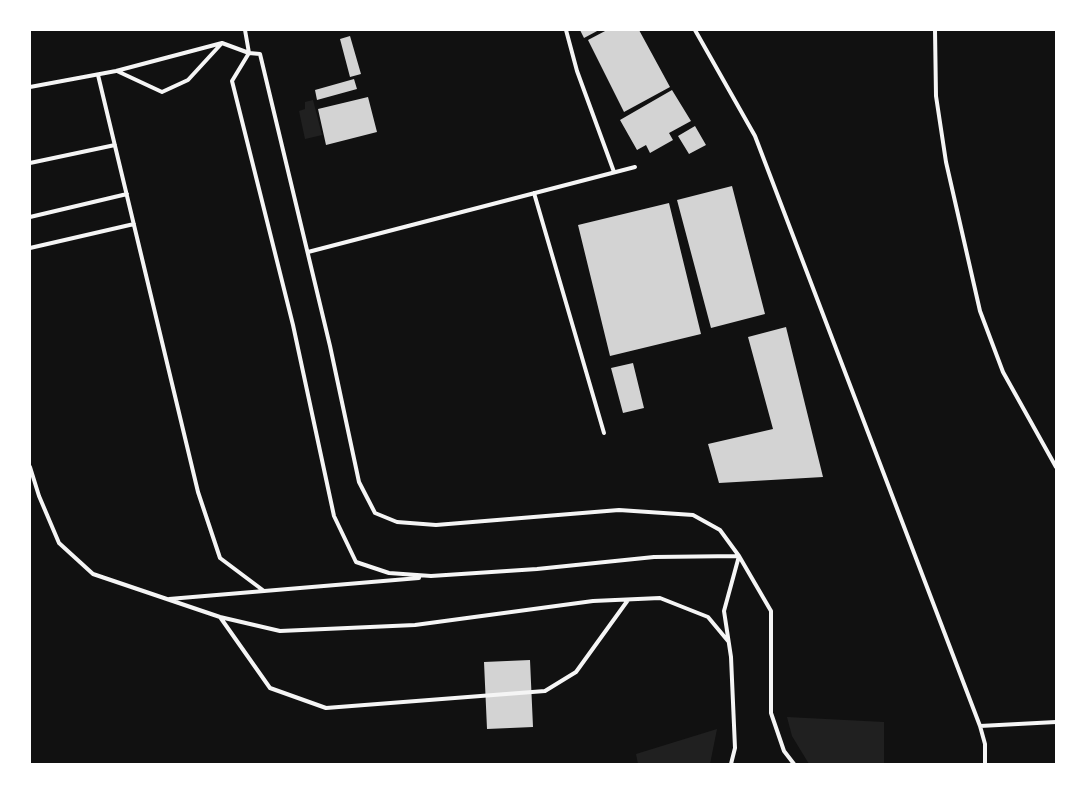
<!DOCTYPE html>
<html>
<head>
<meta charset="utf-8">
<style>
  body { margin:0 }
  #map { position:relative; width:1086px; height:794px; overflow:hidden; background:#111; font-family:Overpass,sans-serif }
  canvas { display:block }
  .frame { position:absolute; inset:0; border:31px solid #fff; pointer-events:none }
</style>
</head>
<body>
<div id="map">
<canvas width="1086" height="794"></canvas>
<div class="frame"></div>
</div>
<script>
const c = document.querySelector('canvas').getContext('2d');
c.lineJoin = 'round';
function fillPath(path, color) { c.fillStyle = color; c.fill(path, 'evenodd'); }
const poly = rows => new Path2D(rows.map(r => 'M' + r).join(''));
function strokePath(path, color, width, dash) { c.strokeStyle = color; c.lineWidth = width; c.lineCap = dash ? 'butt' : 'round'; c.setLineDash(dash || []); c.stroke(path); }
fillPath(poly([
  [313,100,322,135,305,139,299,111,305,109,305,102],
  [787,717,884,722,884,764,809,764,792,736],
  [717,729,710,764,638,764,636,754]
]), '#202020');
fillPath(poly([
  [580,30,599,30,584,38],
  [607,30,639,30,670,87,624,112,588,40],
  [350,36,361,74,350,77,340,39],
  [354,79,357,89,317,100,315,90],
  [672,90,691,121,669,133,673,140,650,153,646,145,637,150,620,120],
  [368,97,377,132,326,145,318,109],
  [695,126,706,145,689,154,678,136],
  [732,186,765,314,711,328,677,200],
  [669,203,701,334,610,356,578,225],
  [786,327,823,477,719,483,708,444,773,429,748,337],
  [633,363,644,408,623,413,611,368],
  [530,660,533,727,487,729,484,662]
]), '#d3d3d3');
strokePath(poly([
  [245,30,249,53,232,81,293,325,334,516,356,562,389,573,431,576,537,569,654,557,739,556],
  [566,30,577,71,614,172],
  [695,30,755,136,980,726,985,744,985,764],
  [935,30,936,96,946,162,980,311,1003,372,1056,467],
  [117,71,162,92,188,80,222,43],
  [98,75,198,492,220,558,264,591],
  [30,87,116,71,222,43,249,53,260,54,330,346,359,482,375,513,397,522,436,525,619,510,693,515,720,530,739,556,771,611,771,713,784,751,794,764],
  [30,163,115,145],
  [534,193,604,433],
  [30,217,127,194],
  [30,248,134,224],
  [308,252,635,167],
  [30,467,39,496,59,543,93,574,220,617,280,631,415,625,593,601,660,598,708,617,728,641],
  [169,599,419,578],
  [220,617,270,688,326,708,545,691,576,672,628,600],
  [980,726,1056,722],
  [731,764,735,748,731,657,724,611,739,556]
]), '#f5f5f5', 4);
</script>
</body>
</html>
